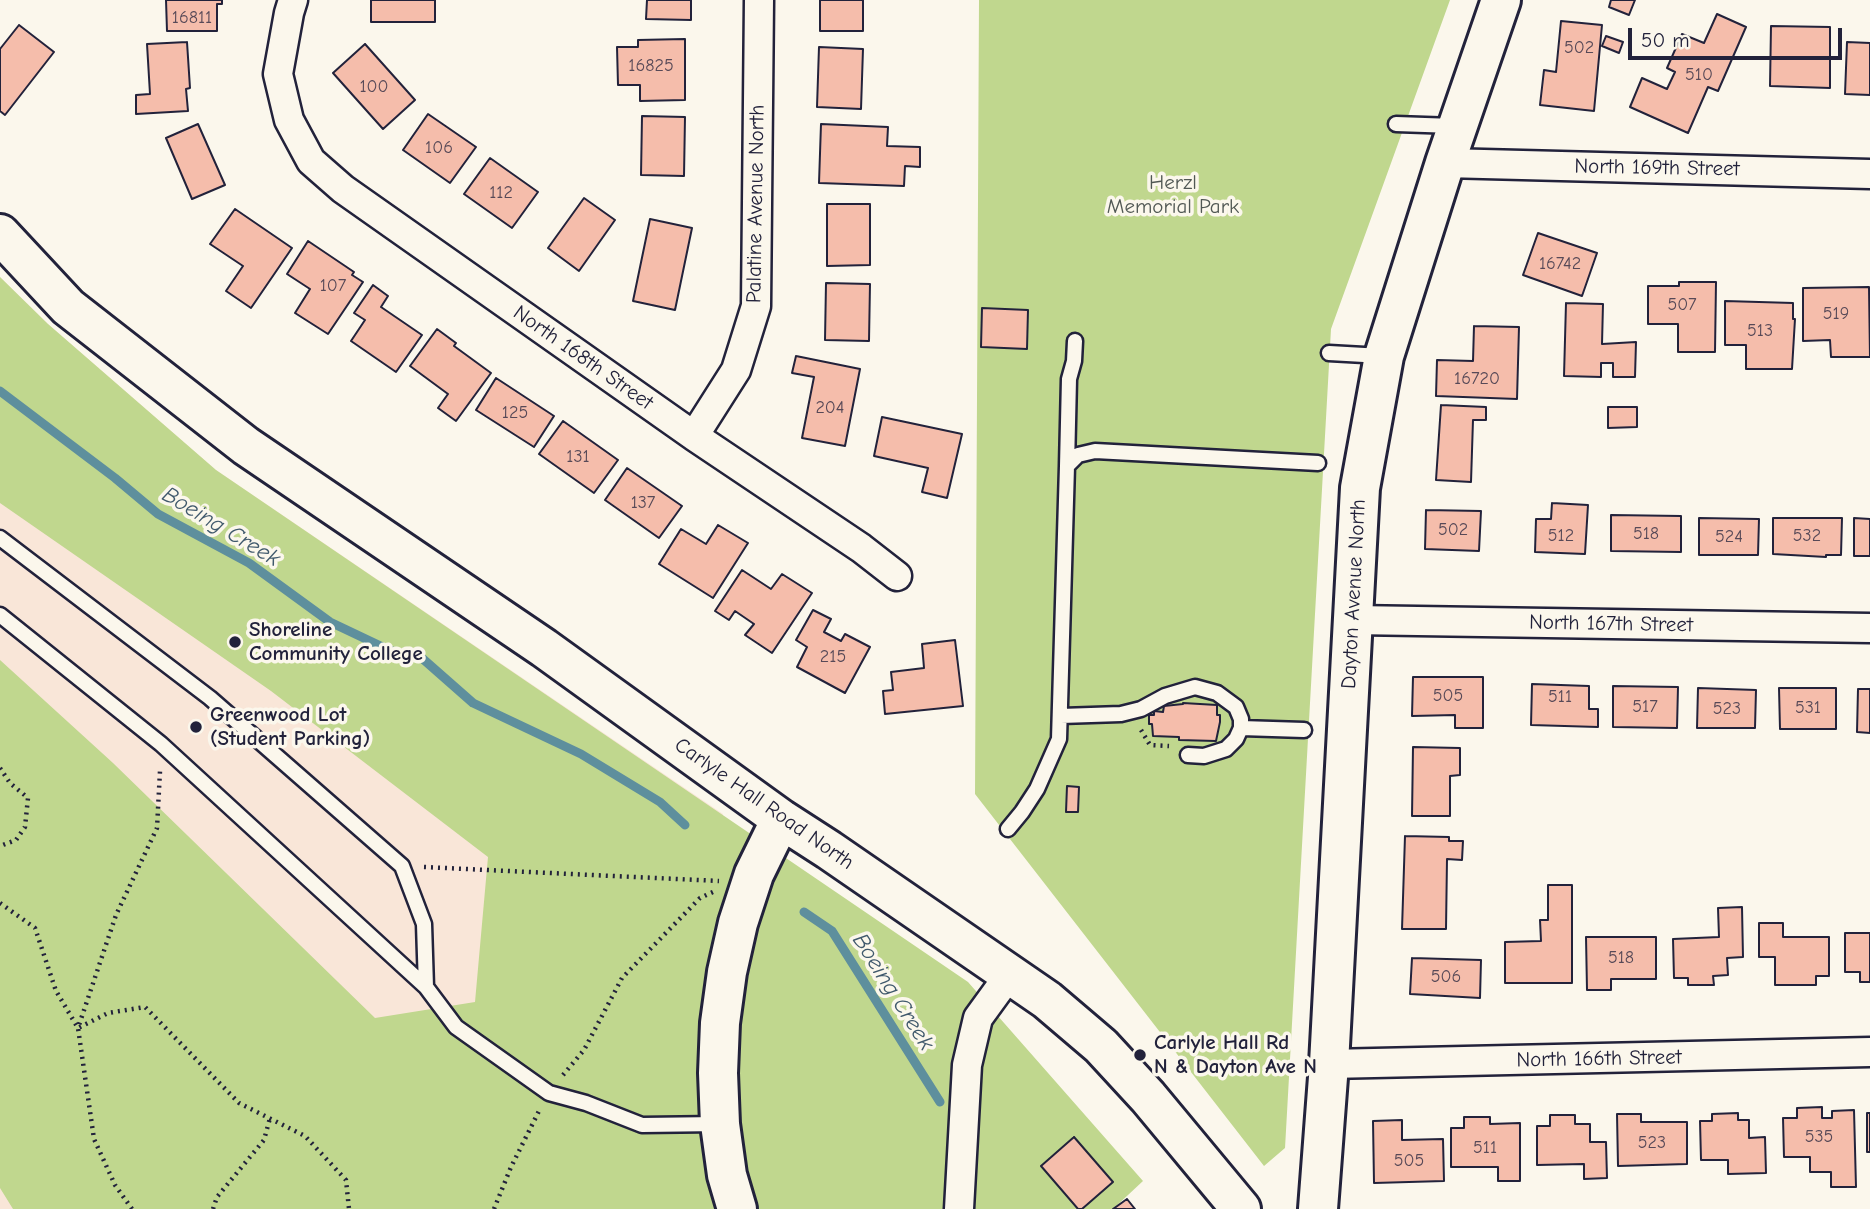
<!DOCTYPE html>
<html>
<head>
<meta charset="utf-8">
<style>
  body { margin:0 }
  #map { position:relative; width:1870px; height:1209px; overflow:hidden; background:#fbf7ec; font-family:"Comic Neue",sans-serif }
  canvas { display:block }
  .scale { position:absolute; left:1628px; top:28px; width:214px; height:32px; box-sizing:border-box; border:4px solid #22223b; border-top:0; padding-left:9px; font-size:21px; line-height:24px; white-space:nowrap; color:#22223b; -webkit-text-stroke:5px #fbf7ec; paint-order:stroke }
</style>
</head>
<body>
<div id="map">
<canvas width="1870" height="1209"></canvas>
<div class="scale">50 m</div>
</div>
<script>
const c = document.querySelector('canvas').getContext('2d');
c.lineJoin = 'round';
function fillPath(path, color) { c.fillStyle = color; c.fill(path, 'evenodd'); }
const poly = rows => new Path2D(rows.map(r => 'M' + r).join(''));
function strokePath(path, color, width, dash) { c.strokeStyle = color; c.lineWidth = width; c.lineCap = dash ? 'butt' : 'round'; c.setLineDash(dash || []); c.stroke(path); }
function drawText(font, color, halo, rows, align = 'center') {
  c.font = font + ' "Comic Neue",sans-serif'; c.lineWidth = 7; c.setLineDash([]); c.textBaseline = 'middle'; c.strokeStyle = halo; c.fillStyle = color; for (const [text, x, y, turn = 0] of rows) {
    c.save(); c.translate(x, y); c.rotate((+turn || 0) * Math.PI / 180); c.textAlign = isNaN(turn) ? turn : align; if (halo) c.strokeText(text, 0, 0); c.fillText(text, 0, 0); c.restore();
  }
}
fillPath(poly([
  [0,277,48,324,216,470,723,814,706,1209,0,1209]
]), '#f9e6d8');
fillPath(poly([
  [979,0,1450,0,1331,329,1285,1148,1264,1166,975,794],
  [0,277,48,324,216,470,968,982,1143,1181,1113,1209,13,1209,0,1188,0,660,113,763,375,1018,475,1002,488,857,271,691,0,503]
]), '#c0d78e');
strokePath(poly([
  [0,391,115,478,158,514,249,563,330,622,389,650,423,659,473,703,581,754,660,802,685,825],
  [804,912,832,931,940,1102]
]), '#5e8f9d', 9);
const building = poly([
  [166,0,222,0,222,4,217,4,217,31,167,31,166,0],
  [371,0,435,0,435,22,371,22,371,0],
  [647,0,691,0,691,20,646,19,647,0],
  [820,0,863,0,863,31,820,31,820,0],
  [1611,0,1635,0,1629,15,1609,7,1611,0],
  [1717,14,1746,27,1718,91,1708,87,1688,133,1630,107,1642,78,1667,89,1675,72,1667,68,1682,34,1704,43,1717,14],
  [1561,21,1602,25,1594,111,1540,105,1544,70,1556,72,1561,21],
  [19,25,54,52,5,115,0,111,0,49,19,25],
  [1771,26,1830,27,1830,88,1770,86,1771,26],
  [1606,36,1623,42,1619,53,1602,46,1606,36],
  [685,39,685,100,640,101,640,85,618,85,617,47,638,47,638,40,685,39],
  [187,42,190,88,186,89,188,111,136,114,136,95,150,94,147,44,187,42],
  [1847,42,1870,43,1870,95,1845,94,1847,42],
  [365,44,415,100,383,129,333,73,365,44],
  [819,47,863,49,861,109,817,107,819,47],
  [428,114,476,147,450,183,403,150,428,114],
  [642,116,685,117,684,176,641,175,642,116],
  [198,124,225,185,192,199,166,138,198,124],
  [821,124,888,127,887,146,920,147,920,167,905,166,904,186,819,183,821,124],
  [490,158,538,192,512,228,464,194,490,158],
  [584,198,615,220,579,271,548,248,584,198],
  [827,204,870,204,870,265,827,266,827,204],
  [235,209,292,248,251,308,226,291,243,266,210,244,235,209],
  [650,219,692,228,675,310,633,301,650,219],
  [1538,233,1597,253,1582,296,1523,275,1538,233],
  [308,241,354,272,352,275,363,282,328,334,295,313,310,289,287,274,308,241],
  [1679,282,1716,282,1715,352,1678,352,1678,324,1648,324,1648,286,1679,286,1679,282],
  [826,283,870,284,869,341,825,340,826,283],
  [373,285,388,296,381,307,422,335,396,372,351,341,365,320,354,313,373,285],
  [1869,287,1870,357,1831,357,1830,340,1803,341,1803,288,1869,287],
  [1725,301,1793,303,1793,319,1795,319,1792,369,1746,369,1746,345,1725,345,1725,301],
  [1566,303,1603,304,1602,344,1636,342,1635,377,1613,377,1613,363,1601,363,1601,377,1564,376,1566,303],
  [982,308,1028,310,1027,349,981,347,982,308],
  [1474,326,1519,327,1517,399,1436,396,1437,360,1473,361,1474,326],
  [437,329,456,343,454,346,491,373,456,421,438,408,448,394,410,366,437,329],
  [796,356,860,369,845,446,802,438,814,377,792,373,796,356],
  [496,378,554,416,534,447,476,410,496,378],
  [1441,405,1486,407,1486,420,1473,420,1471,482,1436,480,1441,405],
  [1608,407,1637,407,1637,427,1608,428,1608,407],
  [882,417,962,434,947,498,922,492,928,468,874,456,882,417],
  [563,421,618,460,594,493,539,454,563,421],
  [627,468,682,506,659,538,605,500,627,468],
  [1552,503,1588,505,1585,554,1535,552,1536,519,1551,519,1552,503],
  [1426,510,1481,511,1479,551,1425,549,1426,510],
  [1611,515,1681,516,1681,552,1611,551,1611,515],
  [1699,518,1759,519,1758,555,1699,555,1699,518],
  [1773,518,1842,518,1841,555,1826,555,1826,557,1773,554,1773,518],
  [1854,518,1870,519,1870,556,1854,556,1854,518],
  [718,525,748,543,713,598,659,564,681,529,706,544,718,525],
  [742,570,771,589,782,574,812,593,772,653,745,635,754,624,735,611,729,620,715,611,742,570],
  [813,610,831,619,824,632,841,641,845,634,870,647,845,693,797,667,807,647,796,640,813,610],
  [955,640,963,706,885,714,883,691,893,690,891,672,924,668,922,644,955,640],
  [1413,677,1483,677,1483,728,1455,728,1455,715,1412,716,1413,677],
  [1532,684,1589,686,1589,709,1598,709,1598,727,1531,725,1532,684],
  [1613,686,1678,687,1677,728,1613,727,1613,686],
  [1698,688,1756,690,1755,728,1697,728,1698,688],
  [1779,688,1836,688,1836,729,1780,729,1779,688],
  [1858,689,1870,689,1870,733,1857,732,1858,689],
  [1183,703,1217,705,1217,715,1220,715,1220,722,1216,741,1179,740,1179,737,1153,736,1152,724,1149,724,1149,715,1154,715,1154,711,1163,712,1164,706,1183,704,1183,703],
  [1413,747,1460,748,1460,775,1450,776,1450,816,1412,816,1413,747],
  [1067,786,1079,787,1078,812,1066,812,1067,786],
  [1405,836,1449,837,1449,841,1463,841,1462,860,1447,859,1446,929,1402,929,1405,836],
  [1548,885,1572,885,1572,983,1505,983,1505,942,1541,941,1540,920,1548,920,1548,885],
  [1742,907,1743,957,1727,958,1728,975,1713,976,1714,985,1688,985,1688,978,1674,978,1673,939,1719,937,1718,908,1742,907],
  [1759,923,1783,923,1783,937,1829,937,1829,976,1816,976,1816,985,1775,985,1775,957,1759,957,1759,923],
  [1845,933,1870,933,1870,982,1860,982,1860,972,1845,972,1845,933],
  [1586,937,1656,937,1656,979,1611,979,1611,990,1587,990,1586,937],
  [1412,958,1481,960,1480,998,1410,994,1412,958],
  [1822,1107,1822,1118,1832,1118,1832,1111,1854,1110,1856,1187,1831,1187,1831,1172,1810,1172,1810,1157,1784,1157,1783,1118,1797,1118,1797,1108,1822,1107],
  [1738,1113,1738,1120,1749,1120,1749,1138,1765,1137,1766,1173,1728,1174,1728,1160,1701,1160,1700,1121,1712,1121,1712,1114,1738,1113],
  [1867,1113,1870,1113,1870,1152,1867,1152,1867,1113],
  [1617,1114,1641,1114,1641,1122,1687,1122,1687,1164,1618,1166,1617,1114],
  [1550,1115,1575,1115,1575,1124,1590,1124,1590,1142,1606,1142,1607,1178,1584,1179,1584,1164,1537,1165,1537,1126,1550,1126,1550,1115],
  [1464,1117,1490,1117,1490,1124,1520,1123,1520,1181,1498,1181,1498,1167,1451,1167,1451,1128,1464,1128,1464,1117],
  [1402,1120,1402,1140,1443,1139,1444,1181,1374,1183,1373,1121,1402,1120],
  [1074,1137,1113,1182,1082,1209,1078,1209,1041,1166,1074,1137],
  [1127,1199,1135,1209,1113,1209,1127,1199]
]);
fillPath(building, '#f5bdab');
strokePath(building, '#22223b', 2);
const lane = poly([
  [1396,124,1454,126],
  [1329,353,1382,356],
  [1067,466,1069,379,1074,361,1075,341],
  [0,538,210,698,402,866,424,924,426,987],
  [0,615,161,744,426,987,456,1027,549,1093,586,1103,642,1125,719,1124],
  [1061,716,1121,714,1141,709,1165,696,1195,687,1217,693,1236,707,1241,719,1241,728,1236,739,1226,749,1204,756,1188,755],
  [1241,728,1304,730],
  [1008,829,1022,812,1037,789,1059,739,1067,466,1078,455,1095,451,1318,463]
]);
const street = poly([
  [293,0,289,13,278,74,289,120,311,161,343,189,694,436,861,548,897,576],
  [1445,163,1870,174],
  [694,436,736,370,756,306,759,0],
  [1353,620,1870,628],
  [1329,1064,1870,1052],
  [959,1209,967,1065,978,1018,1010,974]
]);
const secondary = poly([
  [0,234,68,307,246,446,544,648,781,819,829,850,1047,1000,1101,1046,1148,1097,1241,1209],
  [737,1209,727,1175,720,1124,718,1073,720,1023,727,972,738,923,754,874,781,819],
  [1318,1209,1329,1064,1360,488,1384,356,1445,163,1501,0]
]);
strokePath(lane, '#22223b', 19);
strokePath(street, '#22223b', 33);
strokePath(secondary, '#22223b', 44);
strokePath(poly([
  [1141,730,1150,745,1169,746],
  [0,768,10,783,28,798,25,827,16,840,0,846],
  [424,867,719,881],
  [0,903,35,928,56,991,78,1028,108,1013,145,1007,239,1103,305,1136,346,1180,349,1209],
  [563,1075,584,1050,622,978,700,898,713,892],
  [132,1209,115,1185,94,1139,78,1028,116,915,157,828,160,771],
  [213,1209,217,1197,264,1140,270,1118],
  [494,1209,511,1167,539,1111]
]), '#22223b', 4.5, [2, 5]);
strokePath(lane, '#fbf7ec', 14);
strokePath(street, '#fbf7ec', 28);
strokePath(secondary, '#fbf7ec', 38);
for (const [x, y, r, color] of [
  [235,642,7,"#22223b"],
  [196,727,7,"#22223b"],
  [1140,1055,7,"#22223b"]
]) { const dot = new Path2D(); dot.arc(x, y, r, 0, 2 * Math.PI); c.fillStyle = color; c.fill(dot); strokePath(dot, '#fbf7ec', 2.5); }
drawText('18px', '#574957', null, [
  ["16811",192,18],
  ["502",1579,48],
  ["16825",651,66],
  ["510",1699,75],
  ["100",374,87],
  ["106",439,148],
  ["112",501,193],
  ["16742",1560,264],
  ["107",333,286],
  ["507",1682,305],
  ["519",1836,314],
  ["513",1760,331],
  ["16720",1477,379],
  ["204",830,408],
  ["125",515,413],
  ["131",578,457],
  ["137",643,503],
  ["502",1453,530],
  ["518",1646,534],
  ["512",1561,536],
  ["532",1807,536],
  ["524",1729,537],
  ["215",833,657],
  ["505",1448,696],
  ["511",1560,697],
  ["517",1645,707],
  ["531",1808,708],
  ["523",1727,709],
  ["518",1621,958],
  ["506",1446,977],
  ["535",1819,1137],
  ["523",1652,1143],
  ["511",1485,1148],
  ["505",1409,1161]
]);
drawText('21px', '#22223b', '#fbf7ec', [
  ["North 169th Street",1657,168,1],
  ["Palatine Avenue North",756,204,-89],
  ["North 168th Street",583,358,35],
  ["Dayton Avenue North",1354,594,-87],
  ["North 167th Street",1611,624,1],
  ["Carlyle Hall Road North",764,804,35],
  ["North 166th Street",1599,1059,-1]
]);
drawText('21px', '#515854', '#fbf7ec', [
  ["Herzl",1173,183],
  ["Memorial Park",1173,207]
]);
drawText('bold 21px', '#22223b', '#fbf7ec', [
  ["Shoreline",249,630],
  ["Community College",249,654],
  ["Greenwood Lot",210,715],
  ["(Student Parking)",210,739],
  ["Carlyle Hall Rd",1154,1043],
  ["N & Dayton Ave N",1154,1067]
], 'left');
drawText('italic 23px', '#40596c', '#fbf7ec', [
  ["Boeing Creek",221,527,31],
  ["Boeing Creek",893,992,58]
]);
</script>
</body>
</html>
